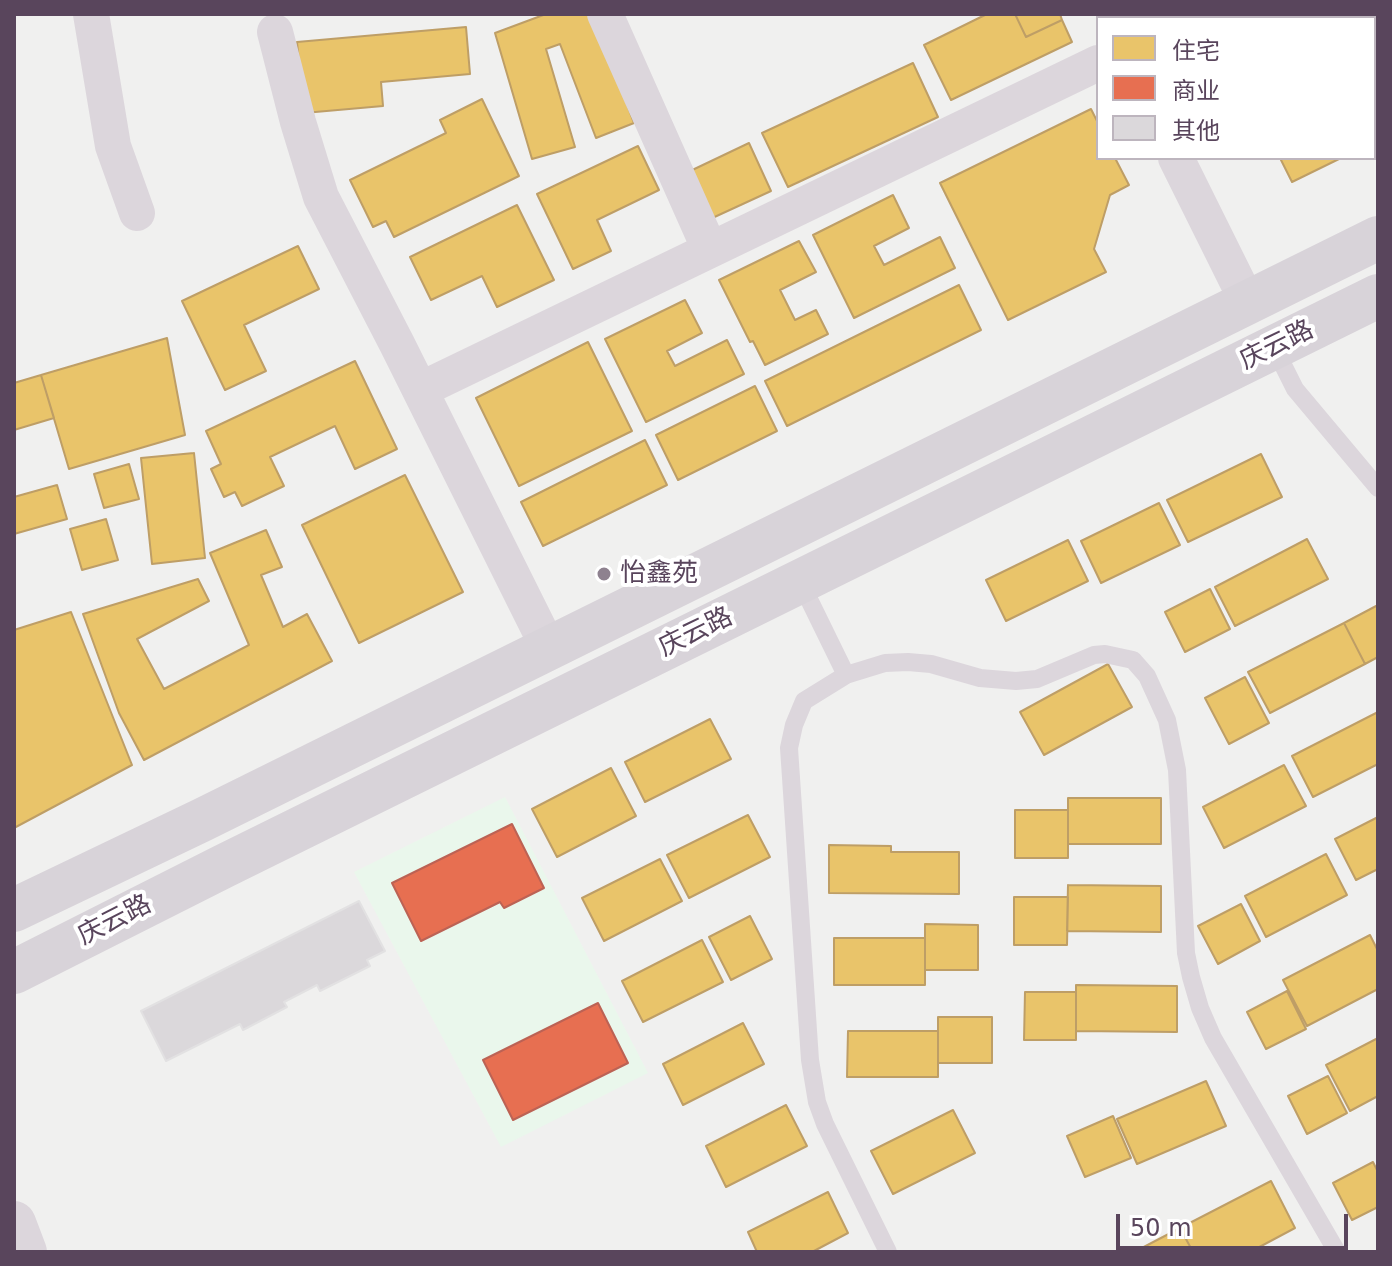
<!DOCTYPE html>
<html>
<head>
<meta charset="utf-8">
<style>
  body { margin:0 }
  #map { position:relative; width:1392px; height:1266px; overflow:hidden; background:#f0f0ef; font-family:"DejaVu Sans","Noto Sans SC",sans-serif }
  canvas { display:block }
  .frame { position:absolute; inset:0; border:16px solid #59455c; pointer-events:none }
  .legend { position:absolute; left:1096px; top:16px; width:280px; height:144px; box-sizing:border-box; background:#fff; border:2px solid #bdb5be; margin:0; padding:10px 14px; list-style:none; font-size:24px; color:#59455c }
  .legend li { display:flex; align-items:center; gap:16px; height:40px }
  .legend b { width:40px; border:2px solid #bdb5be }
  .scale { position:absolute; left:1116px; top:1214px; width:232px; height:36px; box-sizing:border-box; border:4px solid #59455c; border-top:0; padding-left:10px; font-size:24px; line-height:28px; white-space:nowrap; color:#59455c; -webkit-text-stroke:6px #fff; paint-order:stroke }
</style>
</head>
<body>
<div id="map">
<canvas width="1392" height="1266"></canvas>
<div class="frame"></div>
<ul class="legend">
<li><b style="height:22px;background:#e9c46a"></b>住宅</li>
<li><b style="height:22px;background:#e76f51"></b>商业</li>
<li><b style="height:22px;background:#dbd8db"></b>其他</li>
</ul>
<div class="scale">50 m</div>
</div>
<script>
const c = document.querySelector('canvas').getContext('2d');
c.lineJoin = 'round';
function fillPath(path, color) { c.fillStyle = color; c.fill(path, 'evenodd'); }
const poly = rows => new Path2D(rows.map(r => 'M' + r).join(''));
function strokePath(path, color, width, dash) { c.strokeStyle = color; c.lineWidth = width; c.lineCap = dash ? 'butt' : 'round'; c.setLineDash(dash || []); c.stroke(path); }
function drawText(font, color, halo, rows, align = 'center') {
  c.font = font + ' "DejaVu Sans","Noto Sans SC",sans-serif'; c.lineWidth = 8; c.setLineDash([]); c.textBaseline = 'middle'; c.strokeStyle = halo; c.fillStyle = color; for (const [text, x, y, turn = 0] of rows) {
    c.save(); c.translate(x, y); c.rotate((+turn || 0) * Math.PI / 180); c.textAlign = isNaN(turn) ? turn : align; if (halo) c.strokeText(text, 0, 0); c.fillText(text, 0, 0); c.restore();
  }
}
fillPath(poly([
  [505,797,648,1073,501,1147,354,872]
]), '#eaf7ec');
const homes = poly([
  [546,14,593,14,634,123,596,138,560,44,546,49,575,147,532,159,495,33,546,14],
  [987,14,1015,14,1026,37,1062,20,1072,42,951,100,924,45,987,14],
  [1015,14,1060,14,1062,20,1026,37,1015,14],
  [1277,14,1337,14,1339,18,1269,18,1277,14],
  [466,27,470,74,381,82,383,106,304,113,297,42,466,27],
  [913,63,938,117,788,187,762,133,913,63],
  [1374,89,1378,97,1378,140,1374,142,1374,89],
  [482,99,519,176,394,237,386,221,373,227,350,180,446,133,440,120,482,99],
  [1091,109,1098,123,1098,158,1115,158,1129,185,1110,195,1094,249,1106,272,1008,320,940,183,1091,109],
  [749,143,771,191,708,220,686,173,749,143],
  [638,146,659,190,597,220,611,251,573,269,537,194,638,146],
  [1280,158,1341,158,1292,182,1280,158],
  [893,195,909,228,874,246,884,265,940,237,955,268,854,318,813,235,893,195],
  [517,205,554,280,497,307,482,276,431,300,410,257,517,205],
  [799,241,816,272,780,290,795,320,816,310,828,334,765,365,753,341,750,342,719,280,799,241],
  [298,246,319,289,244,325,266,371,225,390,182,301,298,246],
  [959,285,981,330,787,426,765,381,959,285],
  [685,300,702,333,667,351,675,366,727,340,744,374,646,422,605,339,685,300],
  [167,338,185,435,69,469,41,375,167,338],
  [588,342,632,431,519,486,476,398,588,342],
  [355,361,397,449,355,469,335,426,270,457,284,486,242,506,235,492,224,497,211,469,221,464,206,431,355,361],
  [41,375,54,418,14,430,14,383,41,375],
  [755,386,777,431,678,480,656,435,755,386],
  [645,440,667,485,543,546,521,502,645,440],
  [194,453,205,558,152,564,141,458,194,453],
  [1261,454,1282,497,1188,542,1167,500,1261,454],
  [129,464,139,499,104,508,94,474,129,464],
  [405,475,463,592,359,643,302,525,405,475],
  [57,485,67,519,14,534,14,497,57,485],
  [1159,503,1180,545,1101,583,1081,541,1159,503],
  [106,519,118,560,82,570,70,529,106,519],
  [266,530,282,567,261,575,283,627,307,614,332,661,144,760,119,713,83,614,198,579,209,601,137,639,164,689,249,645,210,553,266,530],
  [1307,539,1328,579,1235,626,1215,587,1307,539],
  [1068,540,1088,581,1006,621,986,580,1068,540],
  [1210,589,1230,629,1185,652,1165,612,1210,589],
  [1378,605,1378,657,1365,664,1344,623,1378,605],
  [71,612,132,765,14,828,14,630,71,612],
  [1344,623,1365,664,1270,713,1248,672,1344,623],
  [1108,664,1132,707,1044,755,1020,712,1108,664],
  [1245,677,1269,723,1229,744,1205,698,1245,677],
  [1378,712,1378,764,1313,797,1292,756,1378,712],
  [710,719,731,759,645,802,625,762,710,719],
  [1284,765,1306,806,1224,848,1203,807,1284,765],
  [611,768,636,816,557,857,532,809,611,768],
  [1068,798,1161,798,1161,844,1068,844,1068,798],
  [1015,810,1068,810,1068,858,1015,858,1015,810],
  [748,815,770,857,689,898,667,855,748,815],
  [1378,817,1378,869,1356,880,1335,839,1378,817],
  [829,845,891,846,891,852,959,852,959,894,829,893,829,845],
  [1326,854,1347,895,1266,937,1245,896,1326,854],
  [660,859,682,901,604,941,582,898,660,859],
  [1068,885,1161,886,1161,932,1067,931,1068,885],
  [1014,897,1068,897,1067,945,1014,945,1014,897],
  [1241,904,1260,941,1218,964,1198,926,1241,904],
  [750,916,772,959,731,980,709,937,750,916],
  [925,924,978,925,978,970,925,970,925,924],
  [1370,935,1378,951,1378,989,1307,1026,1283,980,1370,935],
  [834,938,925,938,925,985,834,985,834,938],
  [702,940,723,982,643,1022,622,981,702,940],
  [1076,985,1177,986,1177,1032,1076,1031,1076,985],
  [1287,991,1306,1029,1266,1049,1247,1012,1287,991],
  [1025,992,1076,992,1076,1040,1024,1040,1025,992],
  [938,1017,992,1017,992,1063,938,1063,938,1017],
  [743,1023,764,1064,683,1105,663,1064,743,1023],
  [848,1031,938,1031,938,1077,847,1077,848,1031],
  [1378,1038,1378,1096,1350,1111,1326,1065,1378,1038],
  [1328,1076,1347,1113,1307,1134,1288,1096,1328,1076],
  [1206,1081,1226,1126,1137,1164,1117,1119,1206,1081],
  [786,1105,807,1146,726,1187,706,1146,786,1105],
  [953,1110,975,1153,893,1194,871,1151,953,1110],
  [1113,1116,1131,1158,1085,1177,1067,1136,1113,1116],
  [1373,1162,1378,1172,1378,1207,1352,1220,1333,1183,1373,1162],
  [1271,1181,1295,1228,1250,1252,1193,1252,1180,1228,1271,1181],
  [828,1192,848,1233,812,1252,757,1252,748,1232,828,1192],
  [1180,1228,1193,1252,1139,1252,1138,1250,1180,1228]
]);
fillPath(homes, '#e9c46a');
strokePath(homes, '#be9e66', 2);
const shops = poly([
  [512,824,544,888,504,908,500,902,421,941,392,883,512,824],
  [598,1003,628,1063,513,1120,483,1060,598,1003]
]);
fillPath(shops, '#e76f51');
strokePath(shops, '#bc6254', 2);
const building = poly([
  [359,901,385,951,367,960,370,966,320,991,317,985,284,1002,287,1007,243,1030,240,1024,166,1061,141,1011,359,901]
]);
fillPath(building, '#dbd8db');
strokePath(building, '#e2e1e2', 2);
strokePath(poly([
  [1274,347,1295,389,1378,488],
  [800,581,846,675,804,701,794,725,789,748,810,1060,817,1102,825,1124,888,1252],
  [846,675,885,663,908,662,931,664,980,678,1016,681,1037,679,1094,655,1105,654,1133,660,1147,676,1167,720,1177,770,1186,953,1191,977,1200,1008,1213,1038,1337,1252]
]), '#dcd6dc', 18);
strokePath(poly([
  [91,14,113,146,137,213],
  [605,14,710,250],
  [1116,14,1117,18],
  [1197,18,1207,14],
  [275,32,298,122,321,197,397,344,549,649],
  [1176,158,1248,303],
  [420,390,1098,63]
]), '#dcd6dc', 36);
strokePath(poly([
  [14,1223,25,1252]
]), '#dcd6dc', 44);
strokePath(poly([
  [14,910,202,820,1378,238],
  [14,972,224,866,1378,296]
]), '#d8d3d9', 44);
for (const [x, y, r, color] of [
  [604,574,8,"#8e818f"]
]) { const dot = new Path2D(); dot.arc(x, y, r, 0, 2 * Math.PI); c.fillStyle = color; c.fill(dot); strokePath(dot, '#fff', 3); }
drawText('26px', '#59455c', '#fff', [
  ["庆云路",1277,346,-26],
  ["庆云路",696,633,-26],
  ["庆云路",115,921,-27]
]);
drawText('26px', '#59455c', '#fff', [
  ["怡鑫苑",620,574]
], 'left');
</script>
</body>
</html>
